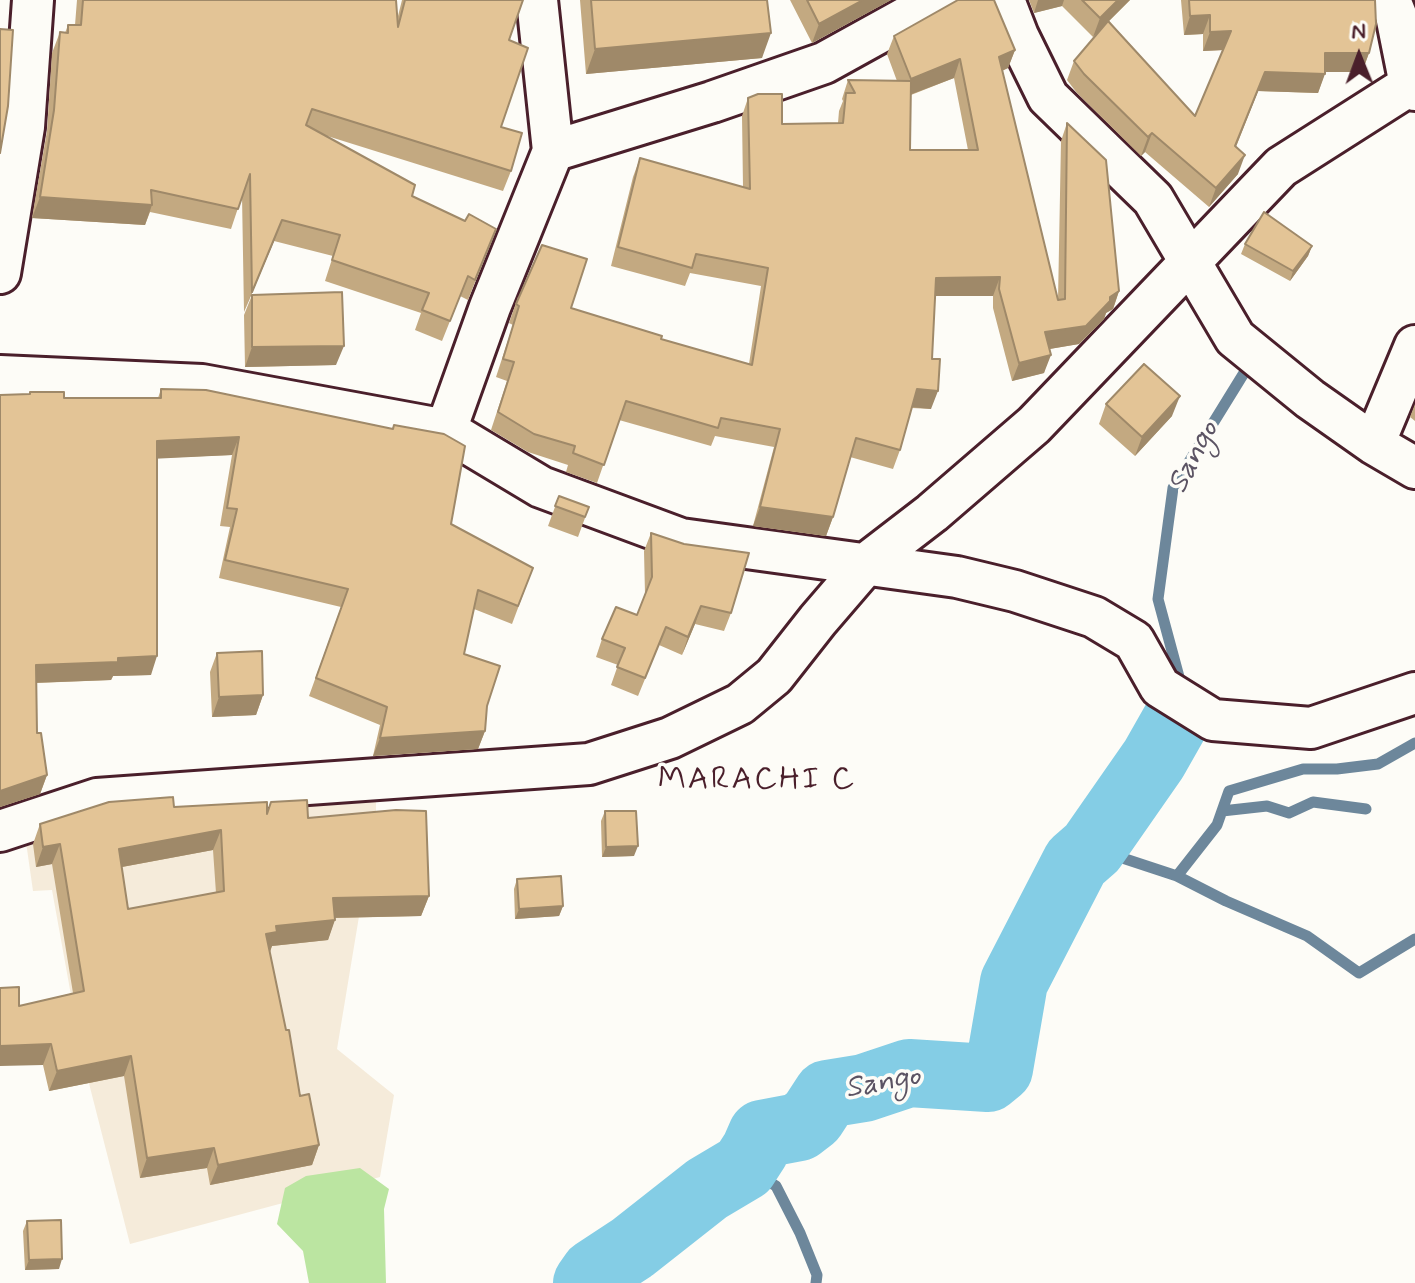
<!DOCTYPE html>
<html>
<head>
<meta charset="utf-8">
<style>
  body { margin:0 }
  #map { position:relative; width:1415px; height:1283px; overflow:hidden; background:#fdfcf7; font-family:Mynerve,sans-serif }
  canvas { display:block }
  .north { position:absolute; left:1319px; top:16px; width:80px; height:80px; -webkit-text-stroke:6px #fdfcf7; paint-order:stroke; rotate:359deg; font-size:22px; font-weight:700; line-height:32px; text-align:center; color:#4a1f2b }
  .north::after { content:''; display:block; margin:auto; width:28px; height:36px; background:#4a1f2b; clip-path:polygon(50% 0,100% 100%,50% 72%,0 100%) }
</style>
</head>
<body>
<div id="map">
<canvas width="1415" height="1283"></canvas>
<div class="north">N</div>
</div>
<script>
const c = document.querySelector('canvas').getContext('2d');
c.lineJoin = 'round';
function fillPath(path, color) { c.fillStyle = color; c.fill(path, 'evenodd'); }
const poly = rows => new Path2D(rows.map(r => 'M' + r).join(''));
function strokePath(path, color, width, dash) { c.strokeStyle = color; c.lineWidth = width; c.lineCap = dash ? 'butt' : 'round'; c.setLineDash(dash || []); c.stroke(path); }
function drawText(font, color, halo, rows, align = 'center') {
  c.font = font + ' Mynerve,sans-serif'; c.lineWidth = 7; c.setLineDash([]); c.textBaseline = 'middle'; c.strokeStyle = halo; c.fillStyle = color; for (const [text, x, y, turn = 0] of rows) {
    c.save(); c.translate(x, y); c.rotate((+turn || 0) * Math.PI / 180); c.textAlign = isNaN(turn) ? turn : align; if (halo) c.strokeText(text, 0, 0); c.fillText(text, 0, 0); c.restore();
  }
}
fillPath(poly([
  [376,797,376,814,337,1049,394,1095,380,1177,130,1244,82,1056,52,890,33,891,25,835,101,810]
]), '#f5ebda');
fillPath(poly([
  [360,1168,389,1189,384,1209,386,1283,309,1283,303,1251,277,1224,285,1188,306,1176]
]), '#bbe5a1');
strokePath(poly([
  [1182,688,1158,599,1173,488,1244,373],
  [1222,811,1267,806,1289,813,1313,802,1366,809],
  [1092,848,1177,876,1217,825,1229,791,1303,769,1337,769,1378,764,1415,743],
  [1177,876,1226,901,1307,936,1359,973,1415,939],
  [744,1167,776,1186,800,1233,817,1275,816,1283]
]), '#6d879b', 11);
strokePath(poly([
  [587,1283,594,1273,632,1248,707,1189,744,1167,755,1150,762,1134,799,1127,812,1117,827,1094,864,1088,909,1073,988,1078,999,1069,1014,982,1076,862,1092,848,1154,759,1175,722]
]), '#84cde5', 68);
const street = poly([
  [1004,0,1018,36,1048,97,1153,199,1235,338,1310,399,1374,444,1415,468],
  [1390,0,1396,15,1410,85,1415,90],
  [553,151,712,102,824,63,938,0],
  [0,273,24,127,33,0],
  [0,376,202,385,446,430,541,487,681,539,957,577,1015,591,1094,617,1134,641,1160,687,1213,720,1311,728,1415,693],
  [446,430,490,307,553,151,537,0],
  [1374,444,1415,346],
  [0,831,97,799,589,764,670,738,740,704,774,676,818,620,867,563,932,513,1034,425,1281,167,1410,85]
]);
strokePath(street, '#4a1f2b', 46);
strokePath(street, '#fdfcf7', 40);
fillPath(poly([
  [77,0,396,0,397,20,402,0,523,0,509,40,501,127,511,171,503,191,324,135,488,249,468,300,460,296,442,341,415,330,421,313,325,281,333,256,274,241,244,312,242,196,231,229,150,212,145,225,32,218,47,131,52,53,60,32,65,33,68,25,75,25],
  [580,0,767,0,762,58,586,74],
  [790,0,891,0,812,43],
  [1029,0,1130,0,1109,21,1195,116,1223,50,1203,51,1203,34,1184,35,1181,0,1170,0,1375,0,1369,53,1362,72,1325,72,1318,93,1258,91,1236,147,1238,174,1209,207,1145,152,1141,156,1077,93,1067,80,1074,61,1105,26,1093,37,1062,6,1034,13],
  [894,36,1015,50,1008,68,1002,71,1058,300,1061,141,1067,123,1119,291,1113,309,1106,313,1104,319,1079,344,1049,349,1044,373,1012,381,993,308,993,296,935,296,932,359,931,409,912,408,900,450,893,469,850,457,833,517,826,536,753,526,774,447,715,436,711,446,619,420,597,483,566,472,568,465,528,452,491,430,507,381,496,377,513,325,509,323,518,297,571,308,661,339,749,364,761,286,690,273,685,286,611,266,633,177,640,158,743,187,742,116,748,98,782,124,838,123,839,111,843,101,842,99,848,80,897,81,887,54],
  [954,78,968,150,910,150,911,95],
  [1245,244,1312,246,1308,256,1290,281,1241,254],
  [252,295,336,365,245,367,244,315],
  [161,389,451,524,533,568,512,624,474,609,464,654,487,706,485,731,478,749,373,756,380,725,309,696,341,607,219,578,230,527,220,526,232,455,157,458,151,675,113,676,111,680,36,683,37,733,47,775,40,794,0,807,0,395,29,394,30,392,64,398,158,398],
  [1106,404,1172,416,1135,456,1099,424],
  [1415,404,1415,421,1410,417],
  [559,496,589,507,578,537,548,526],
  [651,533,731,613,724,631,695,624,682,655,659,645,638,696,611,685,618,665,596,657,602,639,637,615,645,594,644,551],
  [217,653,263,695,256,715,212,717,210,672],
  [174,807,308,818,429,896,421,916,335,918,328,940,272,946,269,952,300,1096,319,1145,312,1165,210,1185,207,1168,140,1178,124,1076,49,1091,43,1065,19,1006,73,993,52,864,36,867,33,844,40,824],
  [213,850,216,893,128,909,122,867],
  [605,811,634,856,602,857,601,821],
  [517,879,563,906,559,916,515,919,514,889],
  [27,1221,59,1269,25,1270,23,1231]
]), '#c3a981');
fillPath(poly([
  [863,0,891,0,812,43,819,24],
  [1038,0,1064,0,1062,6,1034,13],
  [1118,0,1130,0,1093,37,1100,18],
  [1210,15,1203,34,1184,35,1190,16],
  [1231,31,1224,50,1203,51,1210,32],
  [771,33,762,58,586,74,595,49],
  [1015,50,1008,68,992,75,999,57],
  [1325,53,1369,53,1362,72,1318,72],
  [960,59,954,78,904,97,911,79],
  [1265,72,1325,74,1318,93,1258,91,1228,165],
  [1152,133,1145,152,1141,156,1148,137],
  [1245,155,1238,174,1209,207,1216,188],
  [40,197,152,205,145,225,32,218],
  [282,220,274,241,244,312,252,292],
  [1312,246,1308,256,1290,281,1293,271],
  [1000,277,993,296,929,296,936,278],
  [1119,291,1113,309,1106,313,1104,319,1079,344,1038,351,1045,332],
  [344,346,336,365,245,367,252,347],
  [1051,355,1044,373,1012,381,1019,363],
  [917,389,938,391,931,409,910,407],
  [1180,396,1172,416,1135,456,1142,437],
  [239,437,232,455,150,459,157,441],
  [760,507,833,517,826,536,753,526],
  [701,606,695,624,682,655,688,637],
  [157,656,151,675,113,676,111,680,30,683,36,665,118,658],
  [263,695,256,715,212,717,219,697],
  [485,731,478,749,373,756,380,738],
  [47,775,40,794,0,807,0,791],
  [221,830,213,850,111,869,119,849],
  [60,844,52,864,36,867,43,847],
  [638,846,634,856,602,857,606,847],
  [429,896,421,916,326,918,333,898],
  [563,906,559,916,515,919,519,909],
  [335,920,328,940,272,946,270,952,258,954,266,934,276,926],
  [51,1044,43,1065,0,1066,0,1046],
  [131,1056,124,1076,49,1091,57,1071],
  [319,1145,312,1165,210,1185,218,1165],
  [214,1148,207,1168,140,1178,147,1158],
  [62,1259,59,1269,25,1270,29,1260]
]), '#9f8969');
const building = poly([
  [83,0,396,0,398,27,405,0,523,0,509,40,528,48,501,127,522,133,511,171,312,109,306,125,415,185,412,196,465,221,469,214,496,229,475,280,468,276,450,321,422,310,429,293,332,260,340,235,282,220,252,292,250,174,238,209,151,190,152,205,40,197,54,110,60,32,68,33,68,25,81,25,83,0],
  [591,0,767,0,771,33,595,49,591,0],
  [807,0,863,0,819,24,807,0],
  [958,0,994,0,1015,50,999,57,1058,300,1065,299,1067,123,1106,160,1119,291,1110,297,1110,301,1086,326,1045,332,1051,355,1019,363,999,289,1000,277,936,278,932,359,940,359,938,391,917,389,900,450,856,438,833,517,760,507,780,429,721,418,718,428,626,401,604,465,573,453,575,446,534,434,498,412,514,362,503,359,519,306,516,304,542,245,587,259,571,308,662,336,661,339,752,365,768,268,696,254,692,268,618,247,640,158,750,189,748,98,758,94,782,94,782,124,843,123,846,93,855,93,848,80,911,81,910,150,978,150,960,59,911,79,894,36,958,0],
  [1082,0,1118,0,1100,18,1082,0],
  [1189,0,1375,0,1376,24,1369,53,1325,53,1325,74,1265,72,1235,146,1245,155,1216,188,1152,133,1148,137,1084,74,1074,61,1108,21,1195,116,1231,31,1210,32,1210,15,1190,16,1189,0],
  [0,29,13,30,8,106,0,153,0,29],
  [1264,212,1312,246,1293,271,1245,244,1264,212],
  [342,292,344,346,252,347,252,295,342,292],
  [1144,364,1180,396,1142,437,1106,404,1144,364],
  [161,389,206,390,393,429,394,425,444,434,465,446,451,524,533,568,518,606,478,590,464,654,500,666,487,706,485,731,380,738,387,707,316,678,348,589,225,560,237,509,227,508,239,437,157,441,157,656,118,658,118,662,36,665,37,733,41,733,47,775,0,791,0,395,30,394,30,392,64,392,64,398,161,398,161,389],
  [559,496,589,507,585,517,555,506,559,496],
  [651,533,684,544,749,553,731,613,701,606,688,637,666,627,645,678,617,667,625,648,602,639,616,607,637,615,652,577,651,533],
  [262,651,263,695,219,697,217,653,262,651],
  [173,797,174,807,267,802,267,814,271,802,307,800,308,818,396,810,426,811,429,896,333,898,335,920,276,926,277,932,266,934,286,1030,289,1030,300,1096,309,1094,319,1145,218,1165,214,1148,147,1158,131,1056,57,1071,51,1044,0,1046,0,988,19,987,19,1006,84,991,60,844,43,847,40,824,109,802,173,797],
  [221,830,224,891,128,909,119,849,221,830],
  [605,811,636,811,638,846,606,847,605,811],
  [561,876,563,906,519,909,517,879,561,876],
  [61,1220,62,1259,29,1260,27,1221,61,1220]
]);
fillPath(building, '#e3c496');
strokePath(building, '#9f8969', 2);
drawText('italic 30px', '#5b5363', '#fdfcf7', [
  ["Sango",1195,458,-62],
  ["Sango",883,1084,-10]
]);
c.letterSpacing = '2px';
drawText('32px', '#4a1f2b', '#fdfcf7', [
  ["MARACHI C",757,781]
]);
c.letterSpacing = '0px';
</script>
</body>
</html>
